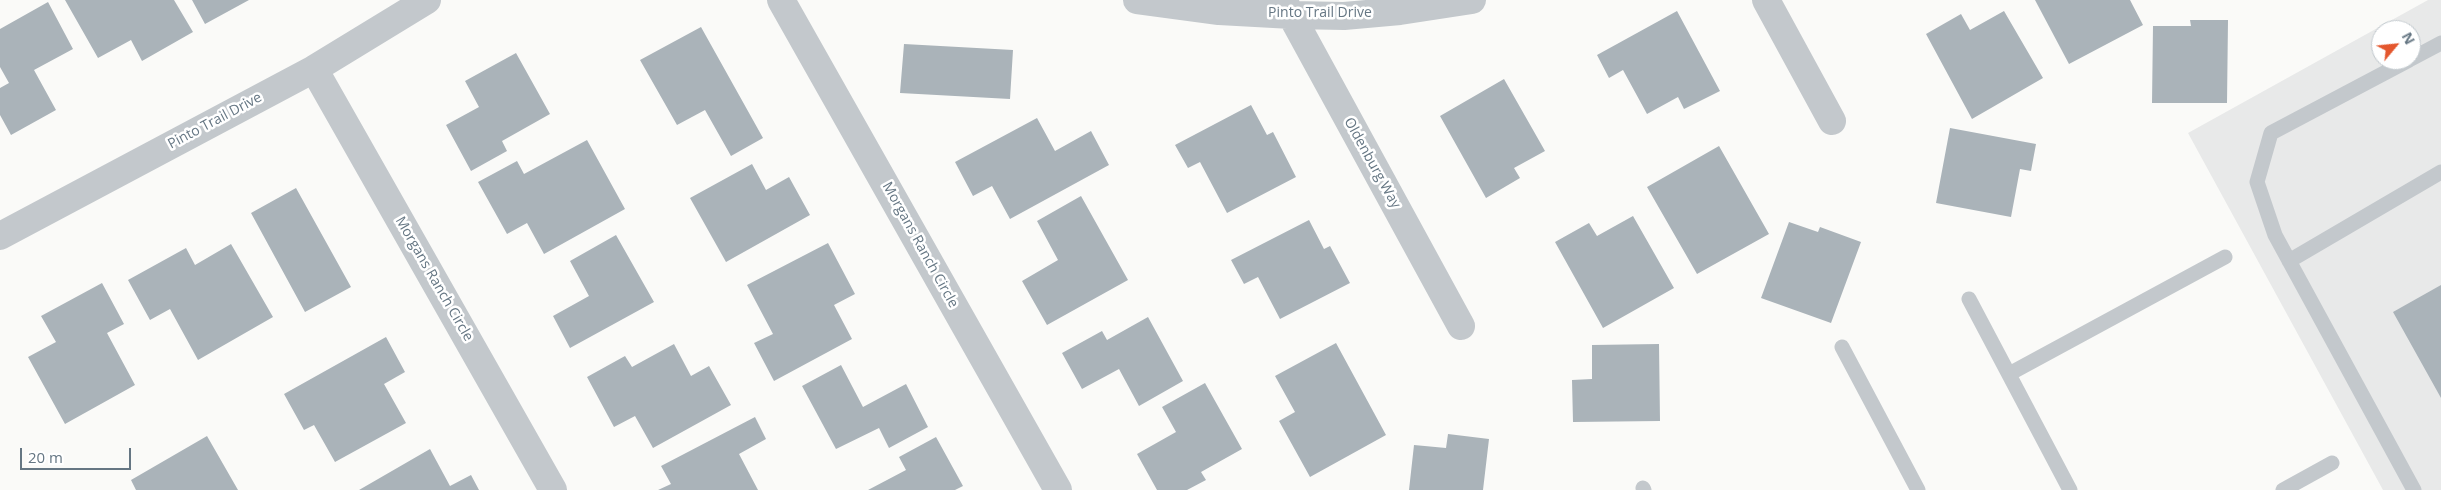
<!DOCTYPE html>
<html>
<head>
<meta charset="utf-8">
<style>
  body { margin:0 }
  #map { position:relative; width:2441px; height:490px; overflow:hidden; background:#fafaf8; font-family:"Open Sans",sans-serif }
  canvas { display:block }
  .north { position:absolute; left:2371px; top:20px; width:50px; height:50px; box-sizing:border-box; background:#fff; border:1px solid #c1c8cd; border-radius:50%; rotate:62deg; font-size:14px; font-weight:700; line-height:20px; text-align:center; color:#657683 }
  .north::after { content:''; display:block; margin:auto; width:18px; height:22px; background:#e4572e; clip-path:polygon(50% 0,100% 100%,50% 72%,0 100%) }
  .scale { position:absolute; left:20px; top:448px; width:111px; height:22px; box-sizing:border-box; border:2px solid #657683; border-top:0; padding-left:6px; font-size:15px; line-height:18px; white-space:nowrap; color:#657683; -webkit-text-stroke:4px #fff; paint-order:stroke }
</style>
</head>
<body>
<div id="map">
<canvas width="2441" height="490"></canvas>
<div class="north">N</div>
<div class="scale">20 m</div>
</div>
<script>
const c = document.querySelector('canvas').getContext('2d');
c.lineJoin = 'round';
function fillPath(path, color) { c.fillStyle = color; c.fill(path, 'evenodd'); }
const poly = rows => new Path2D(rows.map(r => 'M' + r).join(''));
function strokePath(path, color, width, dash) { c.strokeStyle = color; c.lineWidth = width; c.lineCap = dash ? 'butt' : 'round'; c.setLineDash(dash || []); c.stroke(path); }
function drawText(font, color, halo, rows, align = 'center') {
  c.font = font + ' "Open Sans",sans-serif'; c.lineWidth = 5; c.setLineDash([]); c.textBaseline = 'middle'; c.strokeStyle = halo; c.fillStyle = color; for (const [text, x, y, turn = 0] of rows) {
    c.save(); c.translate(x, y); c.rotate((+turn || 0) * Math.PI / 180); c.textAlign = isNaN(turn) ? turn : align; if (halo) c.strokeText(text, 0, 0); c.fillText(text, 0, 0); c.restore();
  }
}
fillPath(poly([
  [2428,0,2441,0,2441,490,2383,490,2188,133],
  [2381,30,2411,30,2411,60,2381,60]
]), '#e8e9e9');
fillPath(poly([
  [65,0,174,0,193,32,142,61,131,40,98,58],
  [192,0,249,0,205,24],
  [2035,0,2130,0,2143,25,2069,64],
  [48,2,73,49,34,70,56,110,11,135,0,115,0,88,9,83,0,67,0,29],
  [1677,11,1720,91,1684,109,1678,97,1647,114,1623,70,1609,78,1597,55],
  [2004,11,2043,78,1972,119,1926,34,1961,14,1970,30],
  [2190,20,2228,20,2227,103,2152,103,2153,26,2191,26],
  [701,27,763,138,731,156,705,110,677,125,640,60],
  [904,44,1013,50,1010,99,900,93],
  [516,53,550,114,502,141,507,151,471,171,446,125,479,107,465,81],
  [1504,79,1545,151,1514,168,1520,178,1486,198,1440,116],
  [1251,105,1267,135,1273,132,1296,177,1227,213,1200,162,1188,168,1175,145],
  [1037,118,1055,151,1091,131,1109,165,1010,219,992,186,973,196,955,162],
  [1950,128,2036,144,2031,171,2020,169,2011,217,1936,203],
  [587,140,625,209,544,254,527,223,507,234,478,182,517,161,524,174],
  [1719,146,1769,234,1697,274,1647,187],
  [752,164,766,190,789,177,810,215,726,262,690,198],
  [296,188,351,287,305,312,251,213],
  [1081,196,1128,280,1047,325,1022,281,1058,260,1037,221],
  [1633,216,1674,288,1603,328,1555,242,1589,223,1597,236],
  [1309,220,1324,249,1330,246,1350,283,1280,319,1258,277,1244,284,1231,260],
  [1789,222,1818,232,1820,227,1861,242,1831,323,1761,298],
  [616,235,654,302,570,348,553,316,589,296,570,261],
  [828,243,855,294,834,305,852,339,774,381,754,343,773,334,747,285],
  [231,244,273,317,198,360,170,309,150,320,128,280,186,248,195,265],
  [102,283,124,324,107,333,135,385,65,424,28,357,56,342,41,316],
  [2441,285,2441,398,2393,312],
  [1148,317,1183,381,1139,406,1119,369,1082,389,1062,353,1102,331,1107,340],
  [386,337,405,372,384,384,406,423,335,462,314,425,304,430,284,394],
  [1336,343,1386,435,1310,477,1279,421,1295,412,1275,376],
  [674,344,691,376,709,366,731,405,653,448,635,416,614,427,587,377,625,356,632,367],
  [1659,344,1660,421,1573,422,1572,380,1592,379,1592,345],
  [841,365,863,407,906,384,928,427,889,448,879,428,836,449,802,386],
  [1205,383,1242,449,1201,472,1206,480,1187,490,1157,490,1137,454,1176,432,1162,407],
  [755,417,766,439,739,454,758,490,658,490,671,484,661,466],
  [1448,434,1489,439,1483,490,1409,490,1414,445,1446,448],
  [207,436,238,490,136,490,131,480],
  [936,437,963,486,955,490,868,490,906,470,899,457],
  [430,449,450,486,471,475,479,490,359,490]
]), '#aab3b9');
strokePath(poly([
  [2411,59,2441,43],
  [2409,60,2271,133,2257,182,2275,235,2414,490],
  [2289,261,2441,172],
  [1969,299,2070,490],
  [1842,347,1918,490],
  [2009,374,2225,257],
  [1643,488,1644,490],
  [2283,490,2332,463]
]), '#c3c8cc', 15);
strokePath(poly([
  [781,0,1058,490],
  [1137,0,1219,11,1292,15,1344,16,1400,11,1472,0],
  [1283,0,1461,326],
  [1766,0,1832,121],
  [314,69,553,490],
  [0,236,314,69,427,0]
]), '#c3c8cc', 28);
drawText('14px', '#657683', '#fff', [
  ["Pinto Trail Drive",1320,13],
  ["Pinto Trail Drive",215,121,-28],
  ["Oldenburg Way",1372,163,61],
  ["Morgans Ranch Circle",920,245,61],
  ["Morgans Ranch Circle",434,279,60]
]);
</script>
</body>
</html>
